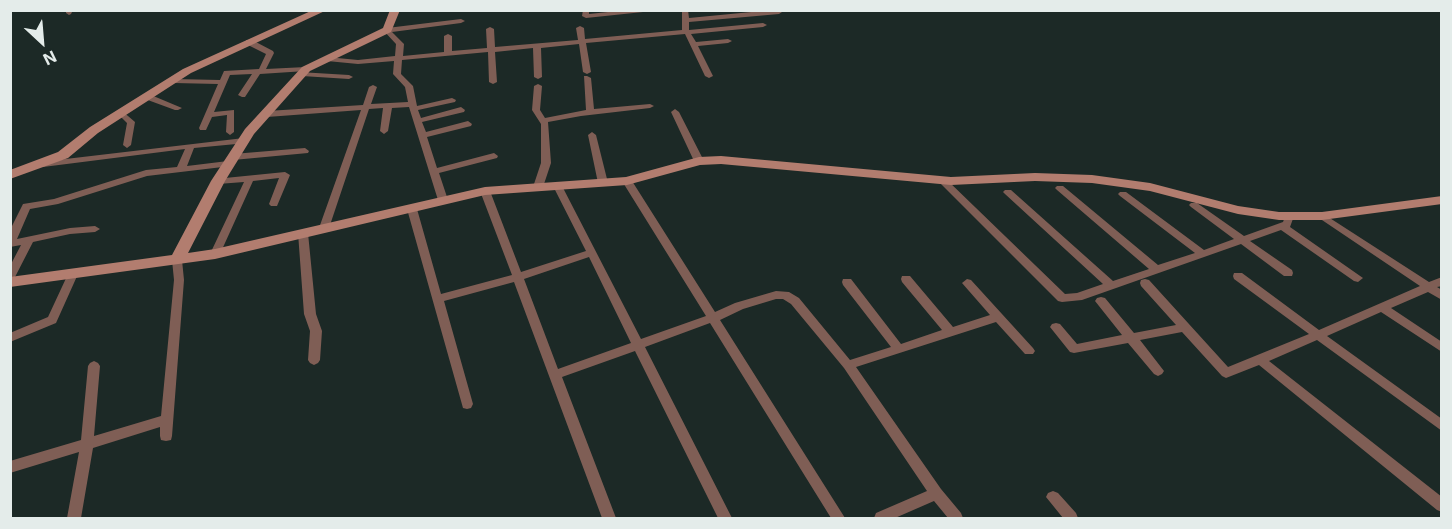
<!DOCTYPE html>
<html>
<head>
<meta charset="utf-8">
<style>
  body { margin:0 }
  #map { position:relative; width:1452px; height:529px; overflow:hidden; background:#1c2926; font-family:Inter,sans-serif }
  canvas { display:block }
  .frame { position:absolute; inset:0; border:12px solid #e4ecea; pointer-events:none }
  .north { position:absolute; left:12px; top:12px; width:60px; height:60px; -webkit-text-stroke:4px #1c2926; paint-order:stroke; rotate:154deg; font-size:16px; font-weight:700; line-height:24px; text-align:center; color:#e4ecea }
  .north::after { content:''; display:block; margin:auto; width:21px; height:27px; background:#e4ecea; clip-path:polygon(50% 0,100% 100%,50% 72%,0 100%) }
</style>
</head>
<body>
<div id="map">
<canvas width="1452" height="529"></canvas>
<div class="frame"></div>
<div class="north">N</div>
</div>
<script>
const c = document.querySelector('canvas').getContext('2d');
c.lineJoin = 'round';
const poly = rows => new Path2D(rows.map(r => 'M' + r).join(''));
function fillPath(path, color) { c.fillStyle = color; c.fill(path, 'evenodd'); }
fillPath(poly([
  [66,10,73,10,71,14,69,15,66,13,66,10],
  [583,10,589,10,589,14,627,10,662,10,586,18,582,16,583,10],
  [682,10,688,10,689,18,772,10,781,10,782,12,779,14,689,22,689,30,763,23,767,25,763,27,691,34,696,42,728,39,732,41,728,43,698,46,713,76,709,78,705,76,685,34,586,43,591,72,587,74,583,72,579,44,541,48,542,77,538,79,534,77,533,48,495,52,497,82,493,84,489,82,488,52,402,60,401,74,413,86,417,106,452,98,456,100,455,102,418,110,421,118,461,107,465,110,464,112,422,122,426,132,468,121,472,124,471,126,427,137,437,168,494,153,498,156,497,158,439,173,448,200,443,203,438,200,409,107,392,108,388,131,384,134,380,131,383,108,369,109,329,228,328,230,320,230,319,228,361,110,267,117,263,114,267,111,363,105,369,87,373,85,377,87,371,104,408,102,405,87,393,74,394,61,358,64,327,61,323,59,327,57,358,60,395,56,396,44,383,30,387,28,461,19,465,21,461,23,392,32,404,44,403,56,444,52,444,36,448,34,452,36,452,51,487,48,486,29,490,27,494,29,495,47,578,40,576,28,580,26,584,28,585,39,682,30,682,10],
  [246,40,252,40,273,51,274,53,266,69,306,67,310,69,306,71,260,74,245,97,242,97,238,95,252,74,230,75,214,112,234,110,234,132,230,135,226,132,227,115,212,117,206,130,200,130,199,128,218,84,174,83,170,81,174,79,220,80,224,71,259,69,266,54,246,44,246,40],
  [299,72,349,75,353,77,349,79,302,76,299,76,299,72],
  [584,76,587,76,591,78,594,109,650,104,654,106,650,108,581,116,548,122,551,163,543,187,541,189,535,189,533,187,541,163,541,124,532,110,534,86,538,84,542,86,540,110,545,118,586,110,584,76],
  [145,95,151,95,182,108,178,110,175,110,145,99,145,95],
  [675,109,679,112,704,161,702,163,699,164,694,161,671,112,675,109],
  [121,110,135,122,131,145,127,148,123,145,127,123,117,113,121,110],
  [592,132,596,135,608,183,603,186,598,183,588,135,592,132],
  [244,138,248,141,247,143,194,148,187,166,228,161,233,164,231,166,147,176,58,204,30,209,17,239,70,228,95,226,100,229,95,232,70,234,33,242,15,277,10,281,10,266,21,245,10,247,10,230,23,204,54,199,146,170,177,167,185,149,43,167,40,166,38,164,40,162,244,138],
  [305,148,309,151,308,153,233,160,229,157,233,154,305,148],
  [285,172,290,175,277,206,271,206,269,204,279,178,253,181,220,254,215,257,211,256,210,254,244,182,218,184,213,181,215,179,285,172],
  [627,178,632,181,715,312,735,303,776,291,789,292,799,298,850,360,891,347,843,285,842,282,843,279,851,279,901,344,942,330,902,282,901,279,902,276,910,276,953,327,990,315,962,283,967,279,971,280,1033,348,1035,351,1033,354,1025,354,996,322,856,367,941,489,961,513,963,518,948,518,934,501,895,518,874,518,876,513,927,491,844,368,791,304,783,299,776,299,743,309,720,320,845,518,831,518,710,323,645,347,732,518,718,518,635,351,562,377,616,518,602,518,514,282,444,301,473,404,471,408,467,409,463,408,407,209,409,207,412,206,417,209,441,294,512,275,480,191,482,189,488,189,490,191,521,272,586,251,553,186,558,183,561,184,641,339,706,316,622,181,627,178],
  [589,257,631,343,558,369,524,279,589,257],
  [943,178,946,179,1065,294,1077,293,1103,284,1005,194,1003,192,1005,190,1011,190,1113,281,1149,269,1057,190,1055,188,1057,186,1063,186,1158,265,1195,253,1120,196,1118,194,1120,192,1126,192,1204,250,1234,239,1191,207,1189,205,1191,203,1197,203,1244,236,1283,222,1286,214,1292,214,1294,216,1290,227,1363,278,1358,282,1354,281,1281,230,1250,241,1292,270,1293,273,1292,276,1284,276,1241,244,1082,300,1062,302,1058,301,938,181,940,179,943,178],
  [1322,213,1429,282,1442,277,1442,286,1437,287,1442,290,1442,300,1428,292,1391,308,1442,342,1442,352,1381,312,1327,336,1442,419,1442,431,1317,340,1269,361,1442,497,1442,512,1437,510,1259,365,1226,378,1222,376,1182,332,1140,340,1164,371,1162,374,1158,376,1154,374,1128,343,1074,353,1070,352,1050,327,1052,324,1056,323,1060,324,1077,344,1122,335,1095,301,1097,298,1101,297,1105,298,1134,333,1176,325,1141,286,1140,283,1141,280,1145,279,1149,280,1228,367,1309,334,1234,279,1233,276,1234,273,1242,273,1319,330,1420,286,1319,218,1317,216,1322,213],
  [303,230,308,233,316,314,322,331,320,360,318,363,314,365,310,363,308,360,310,331,304,314,298,233,303,230],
  [177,256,182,260,184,280,172,436,171,440,166,441,161,440,160,436,160,427,93,448,81,518,67,518,79,452,10,473,10,461,81,440,88,366,90,363,94,361,98,363,100,366,94,436,161,416,174,280,172,260,177,256],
  [73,270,78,274,56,323,10,342,10,333,48,317,68,274,73,270],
  [1053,491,1058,493,1076,513,1078,518,1063,518,1046,497,1048,493,1053,491]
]), '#7f5e55');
fillPath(poly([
  [313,10,327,10,191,73,98,133,68,158,10,179,10,170,58,152,90,127,183,69,313,10],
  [390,10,400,10,391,32,310,71,254,134,225,181,188,253,215,249,485,187,626,177,699,157,721,156,951,177,1035,173,1092,175,1150,183,1238,206,1279,212,1322,212,1442,196,1442,204,1322,220,1279,220,1238,214,1150,191,1092,183,1035,181,951,185,721,164,700,165,627,185,485,195,215,259,10,287,10,277,172,255,211,181,245,129,302,67,383,28,390,10]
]), '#b27d6f');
</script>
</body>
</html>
